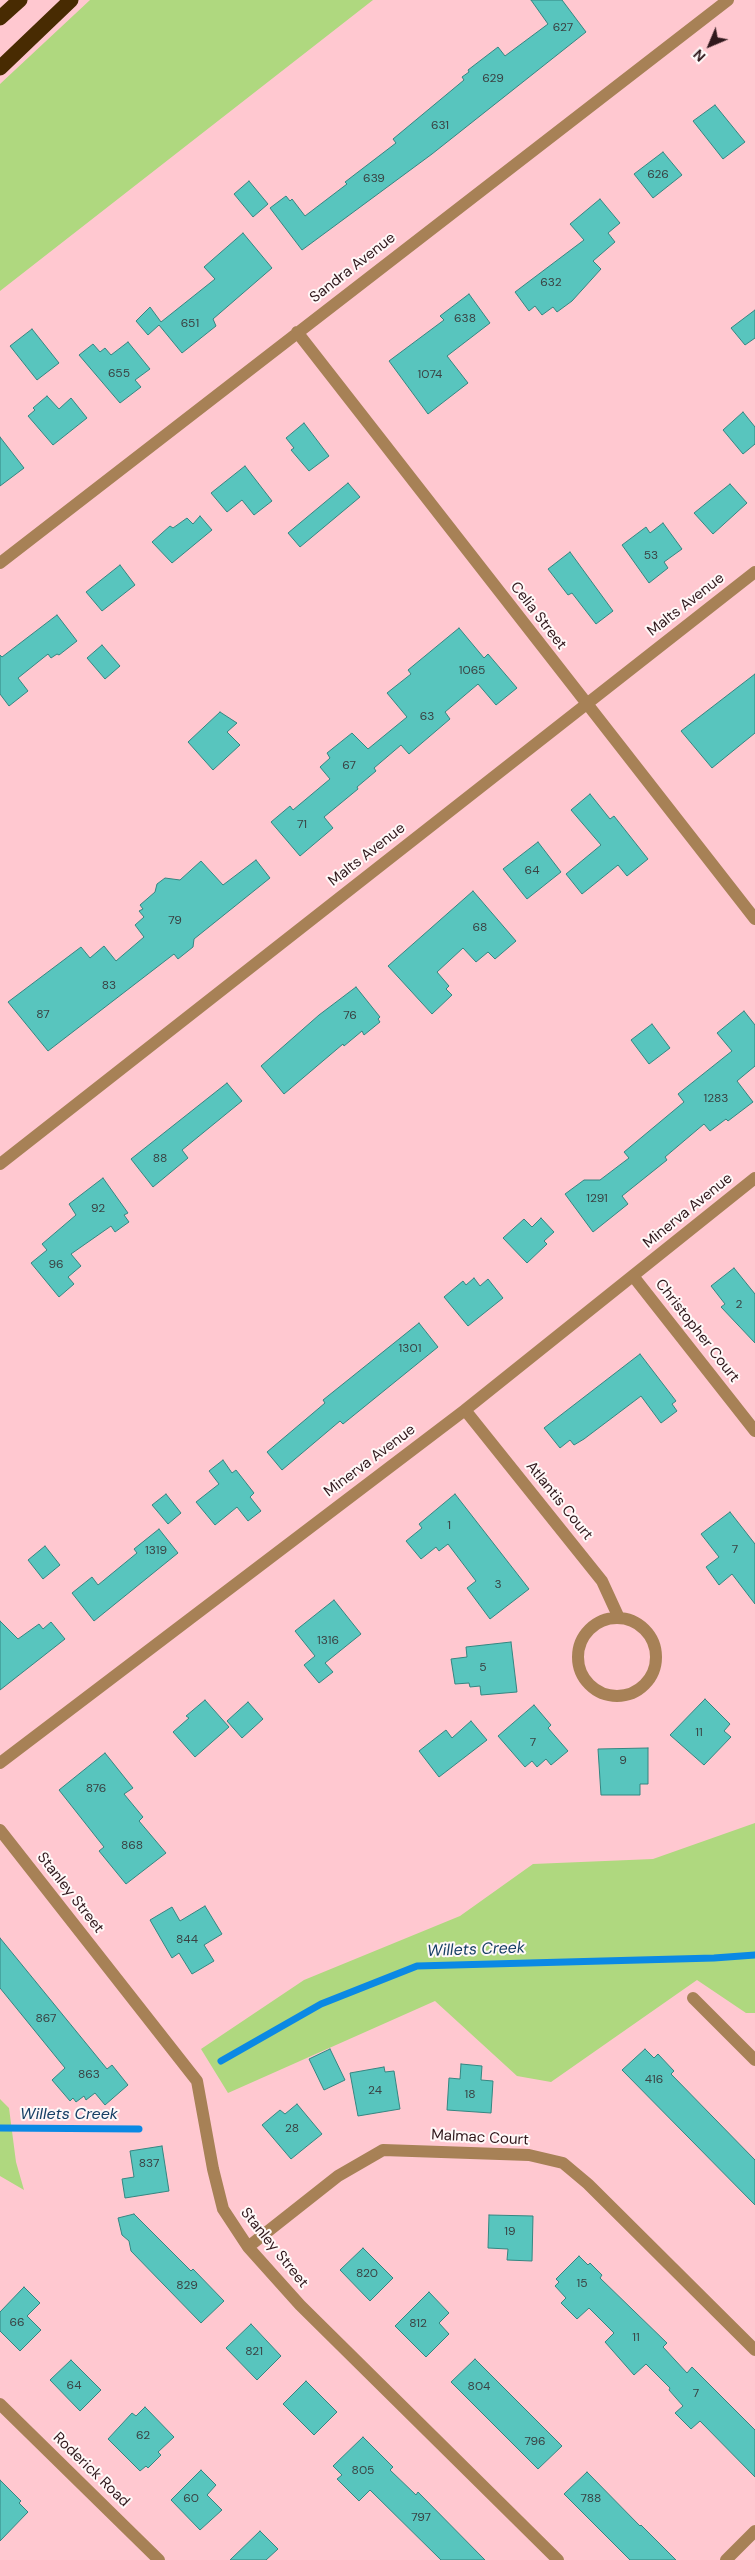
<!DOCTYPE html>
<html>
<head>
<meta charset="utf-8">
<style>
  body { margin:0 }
  #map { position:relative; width:755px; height:2560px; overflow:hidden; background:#ffc8d0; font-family:"DM Sans",sans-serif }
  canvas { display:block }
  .north { position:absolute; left:685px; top:20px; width:50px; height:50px; -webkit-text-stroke:4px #fff8f8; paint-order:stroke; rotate:225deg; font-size:14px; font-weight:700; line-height:20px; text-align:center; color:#30181c }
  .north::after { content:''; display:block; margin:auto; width:18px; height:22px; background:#30181c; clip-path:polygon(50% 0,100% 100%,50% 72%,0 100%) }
</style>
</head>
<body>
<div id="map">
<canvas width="755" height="2560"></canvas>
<div class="north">N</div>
</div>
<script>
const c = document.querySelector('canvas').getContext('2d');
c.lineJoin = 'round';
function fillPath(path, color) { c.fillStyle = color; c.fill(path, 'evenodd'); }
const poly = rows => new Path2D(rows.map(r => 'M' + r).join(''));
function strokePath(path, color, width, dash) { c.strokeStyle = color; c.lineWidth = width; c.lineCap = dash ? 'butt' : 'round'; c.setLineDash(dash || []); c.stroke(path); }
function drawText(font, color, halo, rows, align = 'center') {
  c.font = font + ' "DM Sans",sans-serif'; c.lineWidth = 4; c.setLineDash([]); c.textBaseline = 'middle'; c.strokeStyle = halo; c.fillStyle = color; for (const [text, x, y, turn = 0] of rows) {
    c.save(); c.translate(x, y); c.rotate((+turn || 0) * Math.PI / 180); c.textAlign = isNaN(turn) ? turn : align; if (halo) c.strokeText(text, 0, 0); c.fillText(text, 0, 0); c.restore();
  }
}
fillPath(poly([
  [90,0,373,0,0,291,0,84],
  [755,1823,755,2013,746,2013,697,1980,551,2082,517,2076,435,2001,228,2093,201,2049,304,1980,460,1916,533,1864,653,1859],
  [0,2099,9,2108,16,2162,24,2190,0,2176]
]), '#afd87f');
strokePath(poly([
  [221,2061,321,2004,417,1966,714,1958,755,1955],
  [0,2128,139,2129]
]), '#0b89e4', 7);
const building = poly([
  [531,0,562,0,586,32,432,154,302,250,270,208,286,196,290,201,292,199,305,216,347,184,345,182,396,143,393,139,464,80,462,77,469,72,468,70,498,47,505,56,548,24,531,0],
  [715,105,745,142,723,159,693,121,715,105],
  [663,152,682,175,653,198,634,174,663,152],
  [249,181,268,204,253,217,234,194,249,181],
  [600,199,620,223,608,233,615,242,593,261,601,269,572,301,557,312,553,307,542,315,535,306,529,311,515,292,584,240,570,224,600,199],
  [243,233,272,268,213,319,216,326,182,353,159,325,148,335,136,321,150,307,161,322,215,279,204,267,243,233],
  [469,294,490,323,447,356,468,383,428,414,389,361,444,320,440,316,469,294],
  [755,310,755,338,745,345,731,328,755,310],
  [32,329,59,363,37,380,10,346,32,329],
  [128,342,150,369,135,380,141,387,120,403,79,355,93,344,100,352,105,348,111,355,128,342],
  [47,396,59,409,71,398,87,418,53,445,28,416,35,410,33,408,47,396],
  [743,412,755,427,755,444,743,454,723,430,743,412],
  [304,423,329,456,309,471,291,450,294,448,286,438,304,423],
  [0,437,24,468,0,486,0,437],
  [245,466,272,501,254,515,242,500,227,512,211,493,245,466],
  [348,483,360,497,300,547,288,533,348,483],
  [730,484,747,503,713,534,694,513,730,484],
  [200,516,212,530,172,563,152,542,170,526,173,528,187,518,193,524,200,516],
  [663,523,682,549,664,562,668,568,649,583,622,545,646,527,650,533,663,523],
  [570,552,613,611,596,624,572,593,568,595,548,569,570,552],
  [120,565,135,585,102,611,86,592,120,565],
  [57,615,77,641,59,655,57,654,51,658,48,654,18,678,28,691,9,706,0,694,0,655,2,657,57,615],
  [459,628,484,658,488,654,517,688,496,705,478,684,445,712,450,719,409,754,401,745,374,768,376,771,357,787,358,789,324,817,333,828,300,856,271,822,290,806,293,810,330,779,320,767,330,758,327,753,352,733,368,749,407,717,387,693,411,674,408,670,459,628],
  [102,645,120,666,105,679,87,658,102,645],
  [755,674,755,733,712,768,681,731,755,674],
  [220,712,237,723,227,732,240,745,213,770,188,742,220,712],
  [590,794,610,819,614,816,648,859,627,876,618,865,582,894,566,874,601,845,571,810,590,794],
  [538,842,561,872,527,899,503,869,538,842],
  [256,860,270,878,194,939,193,947,178,959,174,954,48,1051,8,1002,81,947,90,958,104,946,116,961,144,937,135,925,144,917,139,911,143,909,140,905,155,892,157,884,165,878,180,880,201,861,223,885,256,860],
  [473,891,516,941,495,959,488,952,476,962,463,948,437,972,449,986,446,989,452,995,432,1014,388,966,473,891],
  [356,987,380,1017,378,1019,380,1022,364,1035,362,1031,344,1046,343,1044,284,1094,261,1066,319,1015,356,987],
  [744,1011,755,1025,755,1066,737,1081,753,1102,728,1121,726,1119,710,1131,704,1124,665,1157,667,1160,622,1196,628,1204,593,1232,565,1194,584,1180,600,1180,629,1158,624,1152,684,1102,678,1094,732,1051,717,1033,744,1011],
  [652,1024,670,1048,649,1064,631,1040,652,1024],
  [227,1083,242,1101,182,1150,188,1158,153,1187,131,1159,227,1083],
  [103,1178,128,1213,124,1215,129,1222,115,1232,111,1226,71,1254,81,1266,68,1277,74,1284,59,1297,31,1263,47,1250,42,1244,76,1215,69,1204,103,1178],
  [541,1218,554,1232,544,1241,547,1244,527,1263,503,1238,524,1219,532,1227,541,1218],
  [734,1268,755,1294,755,1343,721,1307,725,1304,711,1286,734,1268],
  [474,1278,480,1286,488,1279,503,1298,468,1326,444,1297,463,1281,466,1285,474,1278],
  [419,1323,438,1347,343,1424,340,1421,282,1470,267,1452,325,1403,323,1400,419,1323],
  [640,1354,676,1401,672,1404,677,1411,661,1423,641,1396,584,1439,574,1445,570,1440,560,1448,544,1428,640,1354],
  [223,1460,232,1473,236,1470,254,1493,250,1497,261,1511,248,1521,237,1507,215,1525,196,1502,219,1484,209,1471,223,1460],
  [166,1494,181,1513,168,1524,152,1505,166,1494],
  [455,1494,529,1589,490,1619,467,1588,476,1581,448,1544,439,1551,436,1547,421,1559,406,1541,422,1528,419,1524,455,1494],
  [730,1512,755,1544,755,1604,732,1574,719,1585,706,1567,719,1557,701,1534,730,1512],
  [159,1529,178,1553,94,1621,72,1593,92,1577,98,1585,137,1553,134,1549,159,1529],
  [45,1546,60,1565,43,1579,28,1560,45,1546],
  [334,1600,361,1634,325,1663,333,1672,319,1683,304,1665,315,1656,295,1631,334,1600],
  [0,1621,18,1639,39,1624,43,1629,51,1622,65,1639,0,1690,0,1621],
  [511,1642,517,1692,481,1695,480,1686,470,1687,469,1683,455,1684,451,1659,467,1657,466,1647,511,1642],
  [705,1699,730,1724,724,1731,731,1737,704,1765,670,1735,705,1699],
  [205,1700,229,1727,195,1757,173,1732,189,1718,186,1716,205,1700],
  [248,1702,263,1719,242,1738,227,1721,248,1702],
  [534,1705,551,1725,548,1728,568,1751,551,1765,546,1759,537,1767,532,1761,525,1767,498,1736,534,1705],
  [471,1721,487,1740,439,1777,419,1751,446,1730,452,1738,471,1721],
  [648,1748,648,1784,640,1784,640,1795,601,1795,598,1749,648,1748],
  [105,1753,133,1788,124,1794,143,1817,139,1821,166,1853,126,1884,99,1851,104,1847,59,1790,105,1753],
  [205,1906,222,1934,204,1945,214,1961,192,1974,179,1953,172,1958,150,1920,172,1907,180,1921,205,1906],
  [0,1938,107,2069,112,2065,128,2085,105,2105,95,2093,86,2100,84,2096,76,2102,73,2098,70,2101,52,2080,65,2068,0,1988,0,1938],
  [330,2049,345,2080,324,2090,309,2059,330,2049],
  [645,2049,654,2058,658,2054,674,2071,671,2074,755,2160,755,2205,622,2070,645,2049],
  [461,2064,482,2066,481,2080,493,2081,491,2113,447,2110,449,2078,460,2079,461,2064],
  [384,2067,385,2072,394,2071,400,2109,358,2116,350,2073,384,2067],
  [297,2104,322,2134,291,2159,262,2125,280,2110,285,2114,297,2104],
  [162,2146,169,2191,125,2198,122,2179,134,2177,130,2151,162,2146],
  [134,2214,191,2271,193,2269,224,2301,201,2323,131,2251,129,2241,122,2235,118,2218,134,2214],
  [489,2215,533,2216,532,2261,507,2260,508,2249,488,2248,489,2215],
  [363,2248,393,2278,370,2301,340,2270,363,2248],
  [579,2256,588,2265,590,2263,602,2275,600,2278,667,2343,663,2347,687,2373,692,2367,755,2430,755,2477,700,2421,691,2429,675,2413,683,2406,669,2390,670,2388,646,2364,634,2375,605,2342,614,2333,589,2308,577,2319,561,2303,566,2298,555,2286,559,2282,556,2279,579,2256],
  [24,2287,40,2303,27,2316,41,2330,20,2351,0,2331,0,2312,24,2287],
  [429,2292,449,2313,439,2323,449,2334,426,2357,395,2326,429,2292],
  [251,2324,281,2356,257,2380,226,2348,251,2324],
  [475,2359,562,2446,538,2469,451,2382,475,2359],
  [71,2360,101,2390,80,2411,50,2380,71,2360],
  [306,2381,337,2412,314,2435,283,2404,306,2381],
  [145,2407,174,2437,158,2452,161,2455,148,2468,146,2466,140,2471,108,2439,132,2413,136,2416,145,2407],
  [363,2437,393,2467,390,2470,416,2495,418,2492,485,2560,441,2560,370,2490,359,2501,337,2479,342,2475,333,2466,363,2437],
  [201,2470,216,2485,207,2495,222,2510,200,2530,171,2500,201,2470],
  [587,2472,640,2526,641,2525,676,2560,630,2560,564,2494,587,2472],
  [0,2480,21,2501,19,2503,28,2512,0,2541,0,2480],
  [260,2531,278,2549,266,2560,230,2560,260,2531]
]);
fillPath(building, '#58c5be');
strokePath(building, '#358681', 1);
strokePath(poly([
  [297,332,755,919],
  [0,563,728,0],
  [0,1164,755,572],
  [633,1276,755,1431],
  [465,1410,602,1581,619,1618],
  '578 1657a39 39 0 1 1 78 0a39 39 0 1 1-78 0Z',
  [0,1763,465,1410,755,1178],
  [0,1830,197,2081,213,2169,223,2209,248,2247,300,2305,558,2560],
  [693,1998,755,2060],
  [248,2247,338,2176,383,2150,529,2155,563,2163,588,2184,755,2350],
  [0,2404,159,2560],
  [726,2560,755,2531]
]), '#a78156', 12);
strokePath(poly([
  [0,18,20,0],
  [0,68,71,0]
]), '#482b02', 15);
drawText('12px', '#3a4344', null, [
  ["627",563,28],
  ["629",493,79],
  ["631",440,126],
  ["626",658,175],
  ["639",374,179],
  ["632",551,283],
  ["638",465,319],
  ["651",190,324],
  ["655",119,374],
  ["1074",430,375],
  ["53",651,556],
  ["1065",472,671],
  ["63",427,717],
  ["67",349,766],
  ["71",302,825],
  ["64",532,871],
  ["79",175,921],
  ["68",480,928],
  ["83",109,986],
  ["87",43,1015],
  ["76",350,1016],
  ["1283",716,1099],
  ["88",160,1159],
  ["1291",597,1199],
  ["92",98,1209],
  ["96",56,1265],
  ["2",739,1305],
  ["1301",410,1349],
  ["1",449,1526],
  ["7",735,1550],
  ["1319",156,1551],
  ["3",498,1585],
  ["1316",328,1641],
  ["5",483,1668],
  ["11",699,1733],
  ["7",533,1743],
  ["9",623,1761],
  ["876",96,1789],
  ["868",132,1846],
  ["844",187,1940],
  ["867",46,2019],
  ["863",89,2075],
  ["416",654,2080],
  ["24",375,2091],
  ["18",470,2095],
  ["28",292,2129],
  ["837",149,2164],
  ["19",510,2232],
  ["820",367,2274],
  ["15",582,2284],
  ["829",187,2286],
  ["66",17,2323],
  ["812",418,2324],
  ["11",636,2338],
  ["821",254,2352],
  ["64",74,2386],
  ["804",479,2387],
  ["7",696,2394],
  ["62",143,2436],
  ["796",535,2442],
  ["805",363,2471],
  ["60",191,2499],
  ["788",591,2499],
  ["797",421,2518]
]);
drawText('15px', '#30181c', '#fff8f8', [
  ["Sandra Avenue",353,268,-38],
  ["Malts Avenue",686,605,-38],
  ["Celia Street",538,616,52],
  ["Malts Avenue",367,855,-38],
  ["Minerva Avenue",688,1211,-39],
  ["Christopher Court",697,1331,52],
  ["Minerva Avenue",370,1461,-37],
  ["Atlantis Court",559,1501,51],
  ["Stanley Street",70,1893,52],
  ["Malmac Court",480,2138,3],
  ["Stanley Street",274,2248,51],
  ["Roderick Road",91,2470,44]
]);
drawText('italic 16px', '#163f65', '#fff8f8', [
  ["Willets Creek",476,1950,-2],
  ["Willets Creek",69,2115]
]);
</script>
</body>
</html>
